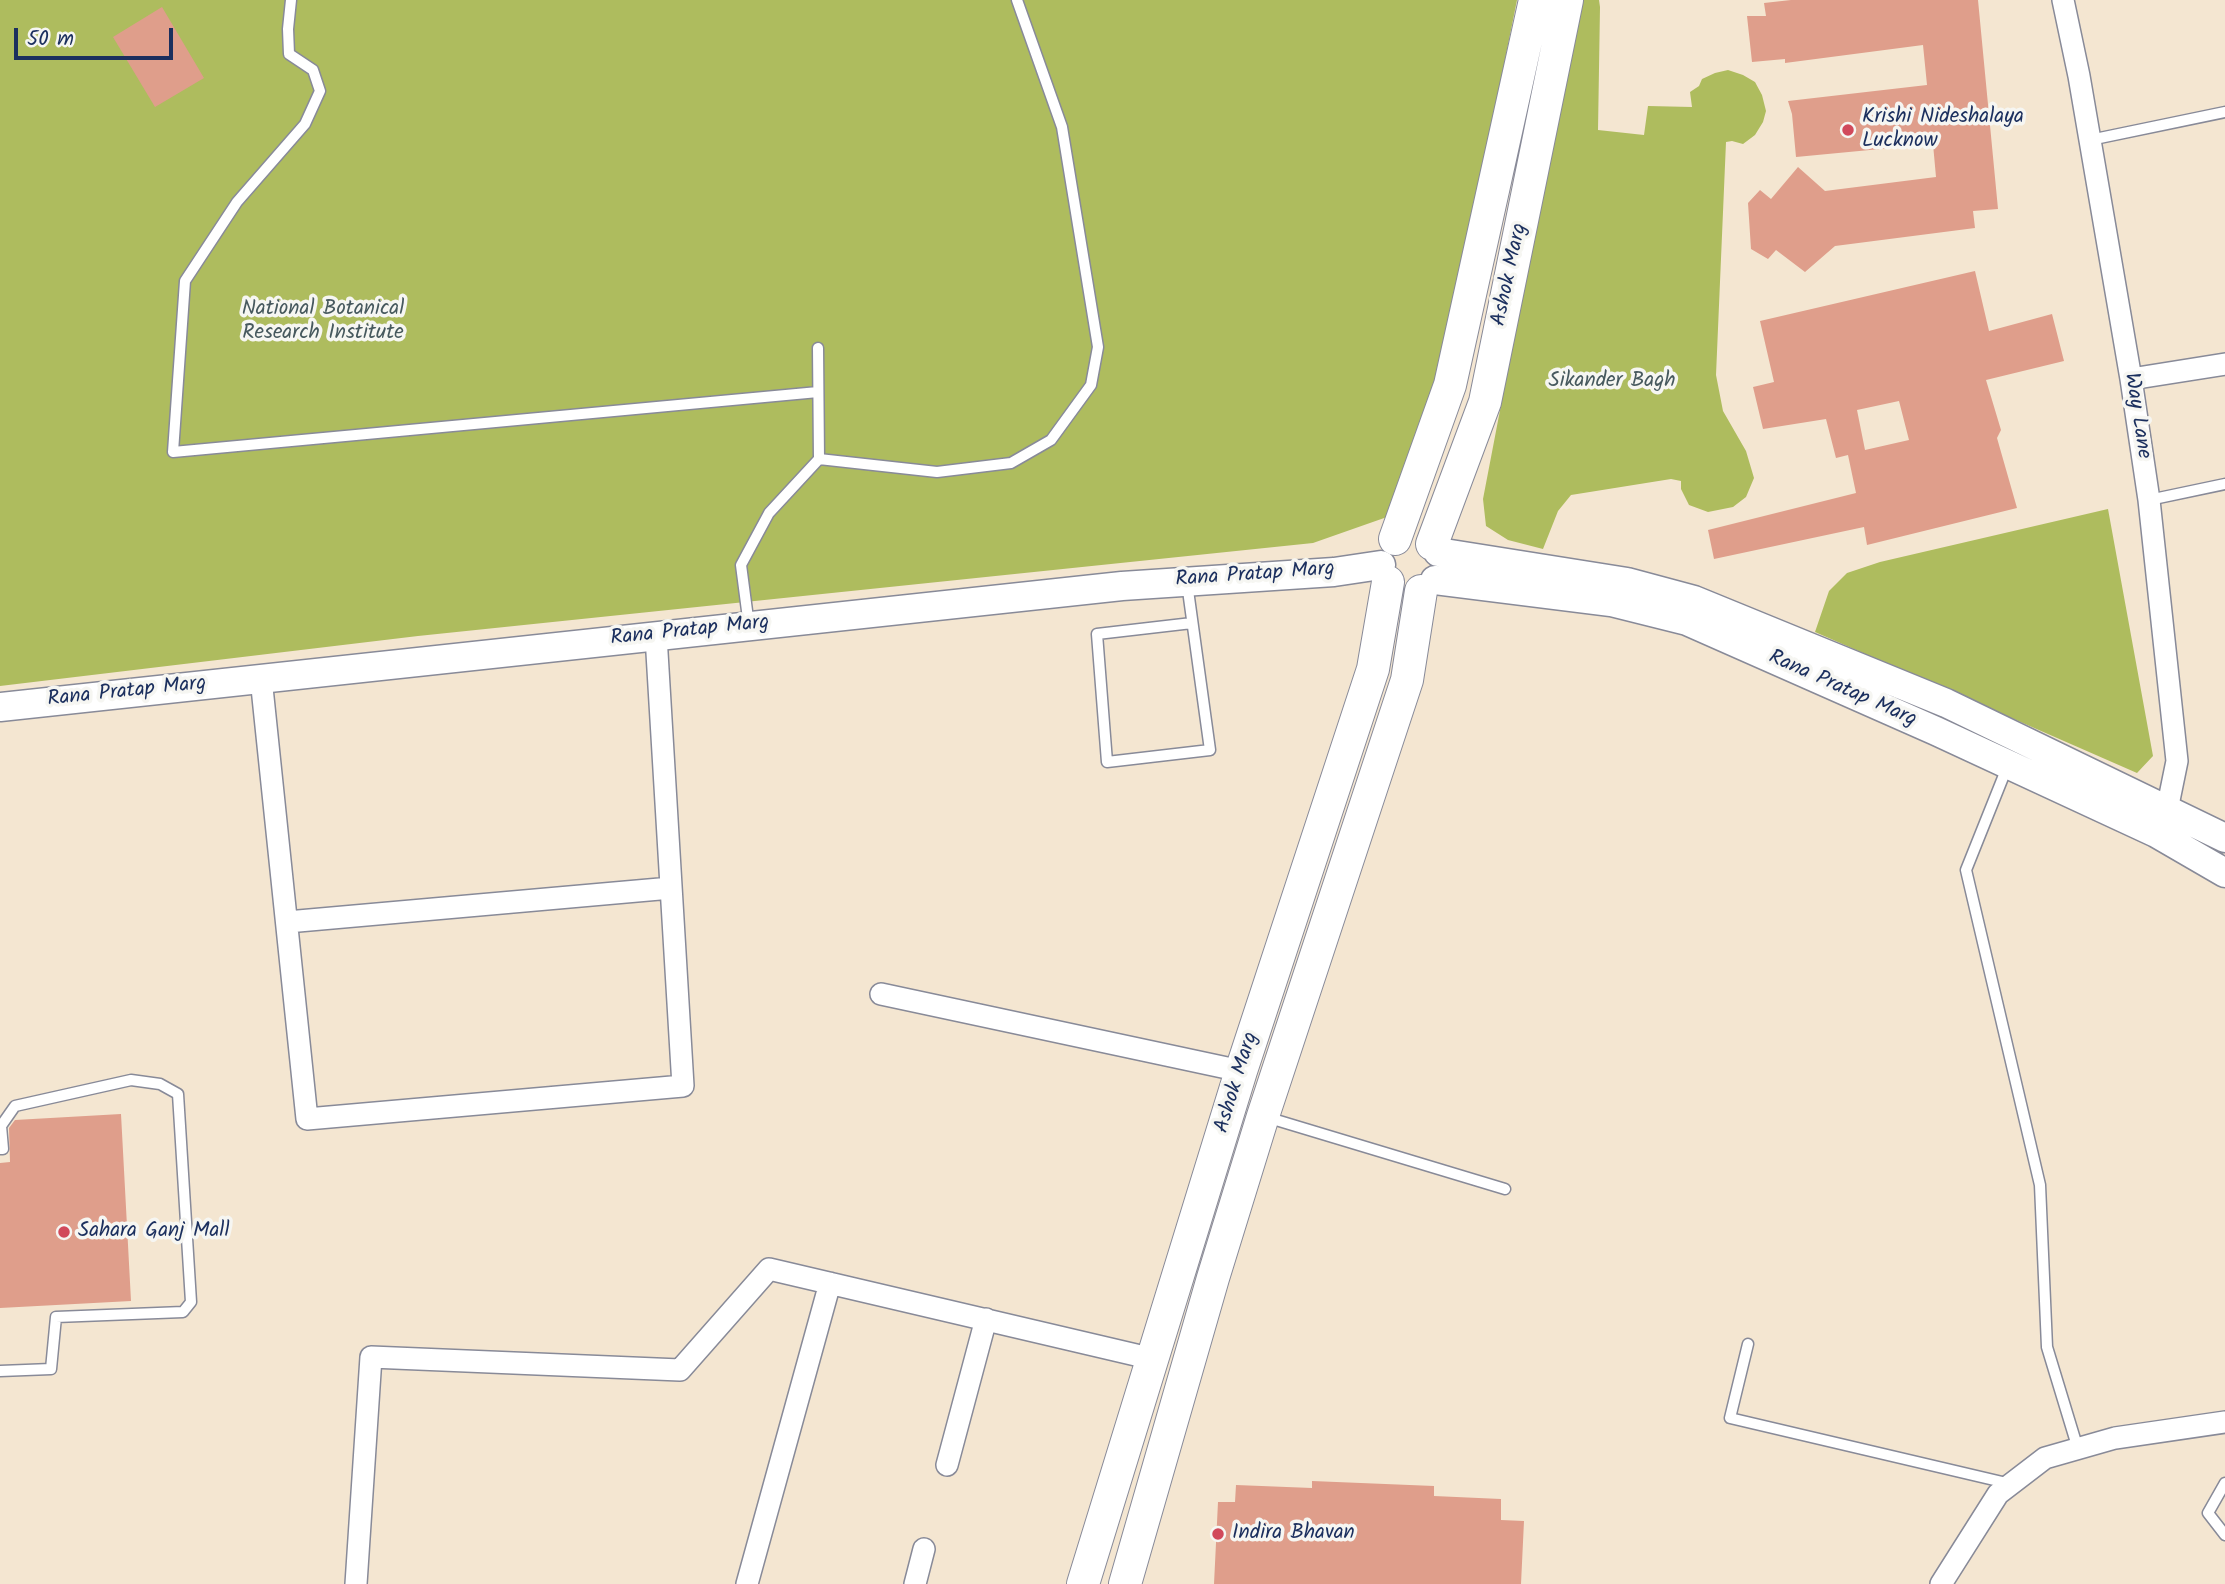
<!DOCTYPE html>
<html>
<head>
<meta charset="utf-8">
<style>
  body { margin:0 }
  #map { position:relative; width:2225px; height:1584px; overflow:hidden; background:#f4e6d1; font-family:Kalam,sans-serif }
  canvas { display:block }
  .scale { position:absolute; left:14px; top:28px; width:159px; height:32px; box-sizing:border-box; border:4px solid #1b2f5e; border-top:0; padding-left:9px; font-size:21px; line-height:24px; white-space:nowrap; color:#1b2f5e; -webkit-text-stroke:5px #f6f6f2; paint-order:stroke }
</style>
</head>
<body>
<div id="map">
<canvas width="2225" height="1584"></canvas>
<div class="scale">50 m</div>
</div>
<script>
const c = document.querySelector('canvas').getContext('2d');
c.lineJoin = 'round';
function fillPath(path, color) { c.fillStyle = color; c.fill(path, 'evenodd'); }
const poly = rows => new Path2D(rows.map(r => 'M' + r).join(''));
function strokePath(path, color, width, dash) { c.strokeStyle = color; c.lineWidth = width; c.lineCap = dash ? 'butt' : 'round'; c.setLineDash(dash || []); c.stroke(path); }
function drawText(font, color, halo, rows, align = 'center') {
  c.font = font + ' Kalam,sans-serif'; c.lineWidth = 7; c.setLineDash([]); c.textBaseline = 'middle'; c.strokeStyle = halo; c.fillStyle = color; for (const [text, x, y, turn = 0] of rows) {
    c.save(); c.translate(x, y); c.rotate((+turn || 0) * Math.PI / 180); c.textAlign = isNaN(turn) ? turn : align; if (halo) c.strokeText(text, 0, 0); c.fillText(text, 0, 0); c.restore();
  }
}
fillPath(poly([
  [0,0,1517,0,1434,413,1387,517,1313,543,418,636,0,686],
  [1580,0,1599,0,1600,7,1598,130,1644,135,1648,106,1692,107,1690,92,1699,86,1702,79,1715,73,1728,70,1743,75,1755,82,1762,95,1766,111,1763,122,1755,135,1743,144,1732,141,1726,142,1716,375,1723,411,1746,451,1754,478,1746,497,1733,507,1708,512,1689,505,1681,489,1681,481,1671,479,1571,495,1558,511,1543,549,1508,540,1486,526,1483,499,1529,259,1558,125],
  [2108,509,2153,756,2137,773,1815,632,1829,591,1847,573,1880,562]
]), '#aebc5e');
fillPath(poly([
  [1791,0,1978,0,1998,209,1973,211,1975,228,1835,246,1805,272,1776,250,1768,259,1751,249,1748,203,1760,190,1771,199,1798,167,1825,191,1936,177,1933,144,1796,157,1792,114,1788,101,1927,85,1923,45,1785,63,1785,59,1752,62,1747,16,1766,16,1764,3],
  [162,7,204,78,155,107,113,37],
  [1975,271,1989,331,2052,314,2064,361,1986,380,2001,430,1997,438,2017,508,1867,545,1864,527,1714,559,1708,530,1856,493,1848,455,1836,458,1826,419,1763,429,1753,387,1774,382,1760,321],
  [1899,401,1909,440,1865,450,1857,410],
  [121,1114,131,1301,0,1308,0,1163,10,1162,9,1128,15,1120],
  [1312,1481,1434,1486,1434,1496,1501,1499,1501,1520,1524,1521,1521,1584,1214,1584,1218,1502,1235,1502,1236,1485,1312,1488]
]), '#df9e8b');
const lane = poly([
  [291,0,288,29,289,54,313,70,320,91,305,124,237,202,185,281,173,452,818,392],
  [2090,140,2225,112],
  [819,459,937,472,1011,463,1051,440,1091,385,1098,347,1062,127,1017,0],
  [2149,500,2225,484],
  [1187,583,1210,750,1107,762,1097,634,1192,623],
  [749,626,741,565,769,513,819,459,818,348],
  [2008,765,1966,870,2040,1185,2047,1347,2078,1449],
  [1266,1117,1505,1189],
  [0,1149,3,1149,1,1126,15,1106,131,1080,160,1084,178,1094,191,1302,183,1312,56,1317,51,1369,0,1371],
  [1748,1344,1730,1418,2011,1484],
  [2225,1483,2208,1513,2225,1535]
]);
const street = poly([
  [2063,0,2079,76,2131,379,2149,500,2177,761,2167,810,2162,821],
  [2131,379,2225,364],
  [261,678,307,1119,683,1086,656,636],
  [287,922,671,888],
  [881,994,1241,1071],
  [947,1465,986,1319],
  [356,1584,371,1357,680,1370,769,1269,1153,1359],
  [747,1584,830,1283],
  [915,1584,924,1549],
  [1941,1584,1998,1494,2045,1458,2115,1438,2225,1422]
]);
const secondary = poly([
  [1438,552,1627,582,1694,600,1946,703,2225,838],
  [1435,580,1611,602,1687,621,1936,731,2156,833,2225,873],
  [0,707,1122,586,1334,572,1381,565]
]);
const primary = poly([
  [1395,539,1450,385,1535,0],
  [1432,544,1485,402,1567,0],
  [1083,1584,1241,1071,1373,669,1388,582],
  [1125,1584,1213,1278,1263,1116,1407,680,1421,591]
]);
strokePath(lane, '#888a98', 13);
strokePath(street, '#888a98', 24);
strokePath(secondary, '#888a98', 31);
strokePath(primary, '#888a98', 34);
strokePath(lane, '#fff', 10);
strokePath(street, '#fff', 21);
strokePath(secondary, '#fff', 28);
strokePath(primary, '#fff', 32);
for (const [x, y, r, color] of [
  [1848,130,7,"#d1495b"],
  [64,1232,7,"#d1495b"],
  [1218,1534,7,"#d1495b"]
]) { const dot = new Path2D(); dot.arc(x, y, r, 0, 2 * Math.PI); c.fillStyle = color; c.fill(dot); strokePath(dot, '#f6f6f2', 2.5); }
drawText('21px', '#1b2f5e', '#f6f6f2', [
  ["Krishi Nideshalaya",1862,118],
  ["Lucknow",1862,142],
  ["Sahara Ganj Mall",78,1232],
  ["Indira Bhavan",1232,1534]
], 'left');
drawText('21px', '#1b2f5e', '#f6f6f2', [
  ["Ashok Marg",1511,275,-78],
  ["Way Lane",2136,416,81],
  ["Rana Pratap Marg",1255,576,-4],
  ["Rana Pratap Marg",690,632,-6],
  ["Rana Pratap Marg",1842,690,24],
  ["Rana Pratap Marg",127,693,-6],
  ["Ashok Marg",1238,1083,-73]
]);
drawText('21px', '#47595e', '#f6f6f2', [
  ["National Botanical",323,310],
  ["Research Institute",323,334],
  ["Sikander Bagh",1612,382]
]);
</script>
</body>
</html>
